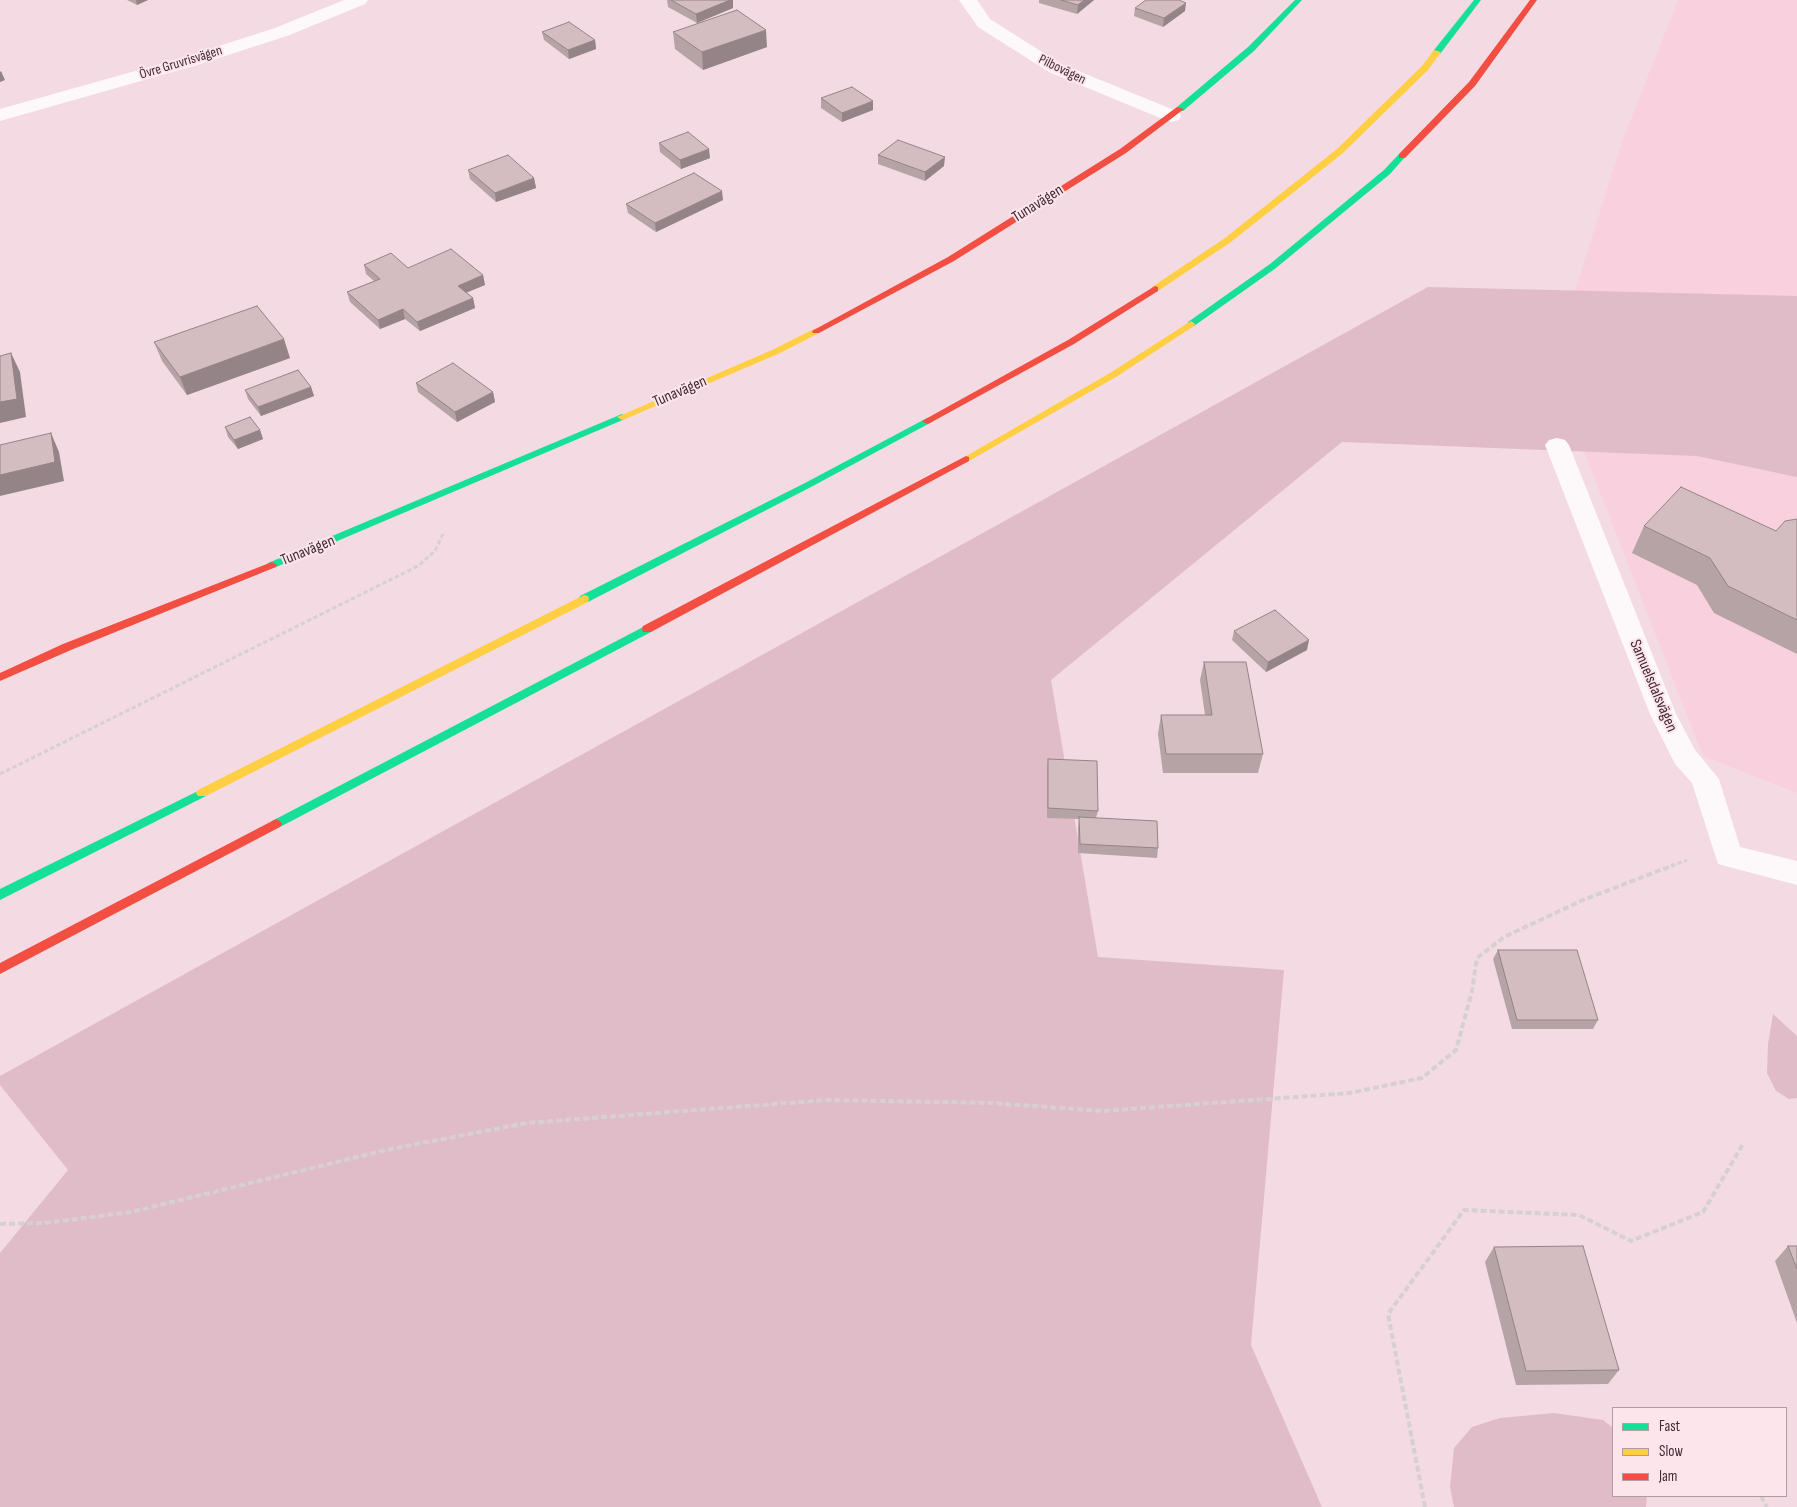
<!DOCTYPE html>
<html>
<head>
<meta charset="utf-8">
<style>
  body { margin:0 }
  #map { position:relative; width:1797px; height:1507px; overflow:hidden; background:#f4dae3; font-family:"Sofia Sans Condensed",sans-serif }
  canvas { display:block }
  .legend { position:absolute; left:1612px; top:1407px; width:175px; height:90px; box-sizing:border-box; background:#fde5ec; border:1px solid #b29ba2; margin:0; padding:6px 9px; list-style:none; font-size:15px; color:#412b33 }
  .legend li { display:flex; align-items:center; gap:10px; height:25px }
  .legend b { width:25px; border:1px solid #b29ba2 }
</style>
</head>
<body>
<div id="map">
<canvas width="1797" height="1507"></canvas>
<ul class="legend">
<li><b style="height:6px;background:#16e098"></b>Fast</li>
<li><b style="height:6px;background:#ffcf43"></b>Slow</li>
<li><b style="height:6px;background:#f24e42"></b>Jam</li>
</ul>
</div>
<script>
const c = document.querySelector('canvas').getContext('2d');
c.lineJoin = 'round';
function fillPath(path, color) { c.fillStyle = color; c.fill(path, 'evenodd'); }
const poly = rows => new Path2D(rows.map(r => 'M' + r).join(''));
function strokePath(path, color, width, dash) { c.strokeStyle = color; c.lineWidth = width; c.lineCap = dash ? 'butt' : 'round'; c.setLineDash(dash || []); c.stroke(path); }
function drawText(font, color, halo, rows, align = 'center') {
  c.font = font + ' "Sofia Sans Condensed",sans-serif'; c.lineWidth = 4; c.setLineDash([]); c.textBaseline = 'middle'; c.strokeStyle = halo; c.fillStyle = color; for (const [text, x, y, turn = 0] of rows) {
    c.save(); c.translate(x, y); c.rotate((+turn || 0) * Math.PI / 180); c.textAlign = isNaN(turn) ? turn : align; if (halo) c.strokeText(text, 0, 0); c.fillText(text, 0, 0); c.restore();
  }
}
fillPath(poly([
  [1678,0,1797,0,1797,793,1703,756,1551,367,1622,142]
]), '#f8d0de');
fillPath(poly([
  [1428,287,1797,296,1797,477,1697,456,1342,442,1051,680,1098,957,1284,970,1251,1345,1322,1507,0,1507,0,1253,68,1170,0,1085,0,1076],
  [1773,1014,1797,1036,1797,1098,1789,1099,1776,1091,1767,1073,1768,1044],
  [1554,1413,1603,1420,1613,1428,1613,1496,1647,1496,1646,1507,1454,1507,1450,1487,1454,1448,1472,1427,1500,1418]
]), '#e0bcc8');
strokePath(poly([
  [0,774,418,566,435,551,443,534],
  [1671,866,1687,860]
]), '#d7d0d2', 3, [4.5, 2.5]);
strokePath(poly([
  [0,1224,45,1223,131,1212,386,1150,527,1123,827,1100,992,1103,1103,1111,1350,1093,1422,1078,1456,1050,1472,991,1477,958,1504,937,1583,900,1674,865],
  [1761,1496,1767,1507],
  [1425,1507,1388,1314,1464,1210,1579,1215,1631,1241,1703,1212,1743,1144]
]), '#d7d0d2', 4, [6, 3]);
fillPath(poly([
  [344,0,368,0,365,4,287,36,197,65,0,121,0,109,185,57,275,28,344,0],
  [959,0,977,0,990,19,1061,64,1179,112,1181,116,1179,120,1172,122,1165,120,1049,72,978,27,959,0],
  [1557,438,1565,440,1569,445,1676,714,1695,750,1719,779,1740,847,1797,861,1797,885,1718,864,1692,783,1675,764,1650,714,1545,445,1549,440,1557,438]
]), '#fdf9fb');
fillPath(poly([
  [1295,0,1302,0,1254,51,1183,111,1177,111,1177,107,1248,47,1295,0],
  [1474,0,1481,0,1440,54,1434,54,1434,50,1474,0],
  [1399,154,1406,156,1390,174,1276,268,1194,326,1188,326,1188,322,1270,264,1384,170,1399,154],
  [622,414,627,417,625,419,276,567,272,568,267,565,268,563,622,414],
  [927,418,932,421,930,423,811,487,588,602,580,602,579,599,580,596,805,483,927,418],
  [647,625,651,626,652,629,651,632,280,827,272,827,270,824,272,821,647,625],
  [202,789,206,790,208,793,206,796,0,900,0,889,202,789]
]), '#16e098');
fillPath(poly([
  [1434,50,1441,52,1428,70,1343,153,1231,242,1158,291,1152,291,1152,287,1225,238,1337,149,1422,66,1434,50],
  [1191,321,1195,324,1194,326,1116,377,969,461,963,461,961,459,1110,373,1191,321],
  [816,328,820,331,819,333,778,354,625,419,622,420,617,417,772,350,816,328],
  [584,595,588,596,589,599,588,602,206,796,198,796,196,793,198,790,584,595]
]), '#ffcf43');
fillPath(poly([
  [1530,0,1537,0,1475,86,1405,158,1399,158,1399,154,1469,82,1530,0],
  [1177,107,1184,109,1126,153,954,261,819,333,813,333,812,331,948,257,1120,149,1177,107],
  [1155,286,1158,287,1158,291,1074,344,930,423,927,424,922,421,1068,340,1155,286],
  [966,456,969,457,969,461,651,632,643,632,642,629,643,626,966,456],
  [272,562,277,565,276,567,71,650,0,681,0,673,63,644,272,562],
  [276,819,280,821,282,824,280,827,0,974,0,963,276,819]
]), '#f24e42');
fillPath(poly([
  [127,0,148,0,137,5],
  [667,0,733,0,733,8,697,23,668,7],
  [1039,0,1094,0,1077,14,1039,3],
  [1135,8,1185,11,1163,27,1134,16],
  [542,32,595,40,596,49,569,59,544,40],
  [673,32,767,47,703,70,675,49],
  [821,98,873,110,842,122,821,108],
  [659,143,710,158,681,169,660,152],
  [878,155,944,166,925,181,878,164],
  [468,170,534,178,536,188,496,202,470,179],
  [723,200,656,232,628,213,626,204],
  [364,265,408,268,483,275,485,285,466,292,473,298,475,308,420,331,405,319,380,329,350,302,347,292,374,281,366,274],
  [154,342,290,358,187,395,162,361],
  [416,383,493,392,495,402,457,422,418,392],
  [311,387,314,396,261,416,248,399,245,390],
  [225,427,260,430,263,439,238,449,228,437],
  [1797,519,1797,654,1714,613,1697,585,1632,553,1644,526,1776,531],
  [1234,631,1307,650,1266,672,1232,640],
  [1204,662,1263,754,1258,773,1163,773,1158,734,1161,715,1205,715,1200,680],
  [1048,759,1098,811,1096,818,1158,848,1157,858,1078,853,1078,827,1079,819,1047,818,1047,768],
  [1498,950,1598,1020,1593,1029,1512,1029,1493,959],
  [1788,1246,1797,1246,1797,1323,1775,1261],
  [1494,1247,1619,1370,1608,1384,1516,1385,1485,1262]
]), '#b6a3a6');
fillPath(poly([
  [136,0,148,0,137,5],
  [730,0,733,0,733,8,697,23,696,14],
  [1084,0,1094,0,1077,14,1078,5],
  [1186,3,1185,11,1163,27,1164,18],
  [766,30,767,47,703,70,702,52],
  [595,40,596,49,569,59,568,50],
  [1,71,5,80,0,82,0,72],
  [873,101,873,110,842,122,842,113],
  [709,149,710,158,681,169,680,160],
  [945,157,944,166,925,181,925,172],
  [534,178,536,188,496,202,495,193],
  [722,191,723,200,656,232,655,223],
  [483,275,485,285,461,295,458,286],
  [473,298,475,308,420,331,417,322],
  [403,309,405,319,380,329,378,320],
  [284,339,290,358,187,395,180,377],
  [11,353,20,372,26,417,0,423,0,402],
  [311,387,314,396,261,416,258,407],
  [493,392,495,402,457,422,455,412],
  [260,430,263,439,238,449,234,440],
  [51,433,59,452,64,481,0,496,0,475],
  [1309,640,1307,650,1266,672,1268,662]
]), '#948487');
const building = poly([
  [671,0,730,0,696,14,671,0],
  [1061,0,1084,0,1078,5,1061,0],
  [1146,0,1179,0,1186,3,1164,18,1135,8,1146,0],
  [737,10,766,30,702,52,673,32,737,10],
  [569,22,595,40,568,50,542,32,569,22],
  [852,87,873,101,842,113,821,98,852,87],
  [688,132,709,149,680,160,659,143,688,132],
  [898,140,945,157,925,172,878,155,898,140],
  [508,155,534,178,495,193,468,170,508,155],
  [694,173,722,191,655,223,626,204,694,173],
  [451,249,483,275,458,286,473,298,417,322,403,309,378,320,347,292,380,279,364,265,391,253,408,268,451,249],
  [257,306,284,339,180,377,154,342,257,306],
  [11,353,17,399,0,402,0,356,11,353],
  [453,363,493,392,455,412,416,383,453,363],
  [298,370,311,387,258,407,245,390,298,370],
  [250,417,260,430,234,440,225,427,250,417],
  [51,433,55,462,0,475,0,445,51,433],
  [1681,487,1776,531,1785,521,1797,519,1797,620,1728,586,1710,558,1644,526,1681,487],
  [1275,610,1309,640,1268,662,1234,631,1275,610],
  [1204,662,1246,662,1263,754,1166,754,1161,715,1212,715,1204,662],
  [1048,759,1097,761,1098,811,1048,808,1048,759],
  [1079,817,1157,821,1158,848,1080,844,1079,817],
  [1498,950,1577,950,1598,1020,1517,1020,1498,950],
  [1583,1246,1619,1370,1526,1371,1494,1247,1583,1246],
  [1788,1246,1797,1246,1797,1269,1788,1246]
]);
fillPath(building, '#d4bdc1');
strokePath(building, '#948487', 1);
drawText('14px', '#412b33', '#fde5ec', [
  ["Övre Gruvrisvägen",181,63,-17],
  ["Pilbovägen",1062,70,26]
]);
drawText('16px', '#412b33', '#fde5ec', [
  ["Tunavägen",1038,204,-32],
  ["Tunavägen",680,392,-23],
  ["Tunavägen",308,551,-22],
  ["Samuelsdalsvägen",1653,686,67]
]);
</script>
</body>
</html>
